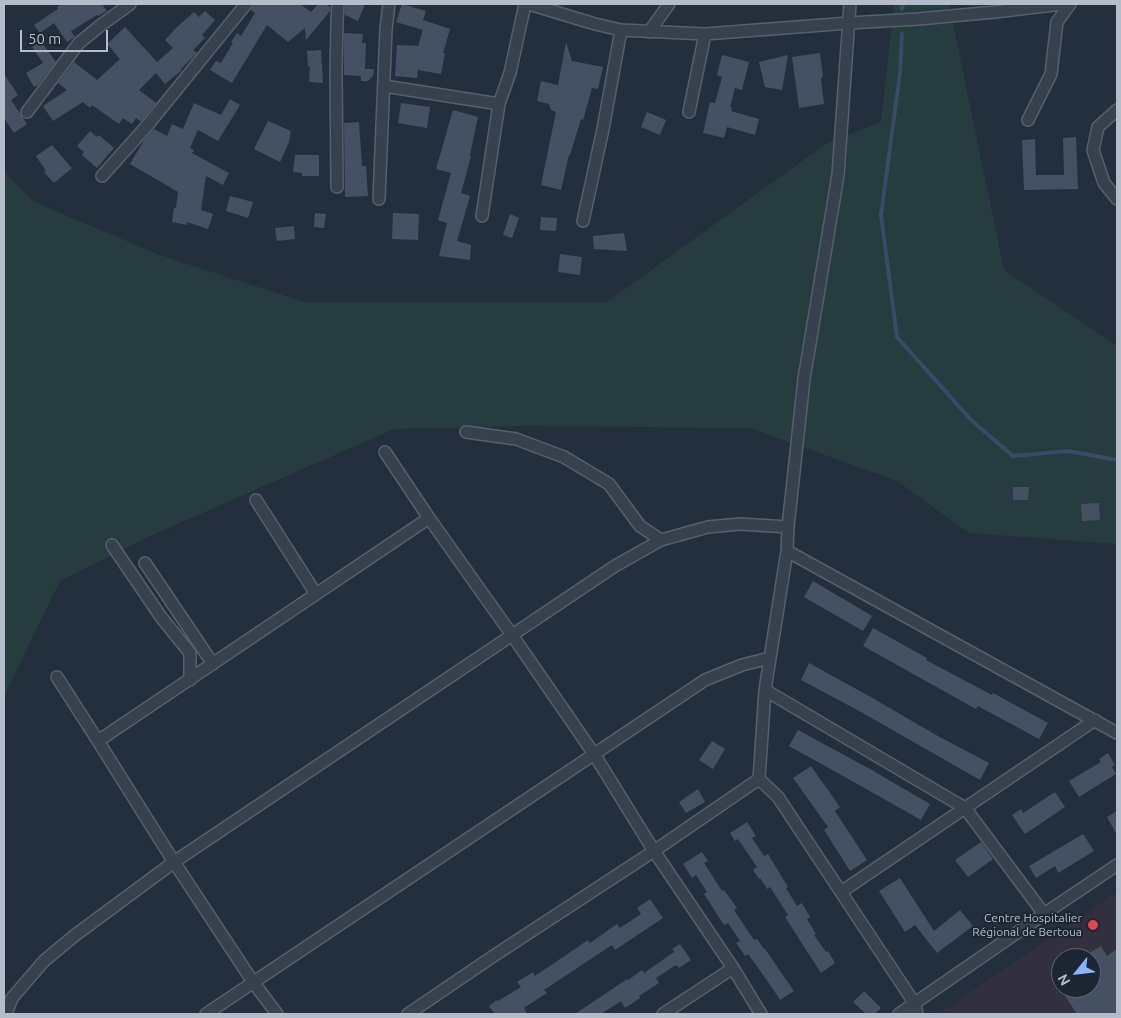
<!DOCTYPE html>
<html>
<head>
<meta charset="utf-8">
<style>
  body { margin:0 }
  #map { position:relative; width:1121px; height:1018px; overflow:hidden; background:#242f3e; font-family:Ubuntu,sans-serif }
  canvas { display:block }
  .frame { position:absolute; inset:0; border:5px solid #b4bcc9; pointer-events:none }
  .north { position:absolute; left:1051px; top:948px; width:50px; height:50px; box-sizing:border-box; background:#1d2633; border:1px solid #59626f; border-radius:50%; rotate:241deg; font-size:14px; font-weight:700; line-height:20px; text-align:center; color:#b4bcc9 }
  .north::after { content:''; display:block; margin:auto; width:18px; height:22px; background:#8ab4f8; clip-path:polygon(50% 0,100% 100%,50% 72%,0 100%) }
  .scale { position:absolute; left:20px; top:30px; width:88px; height:22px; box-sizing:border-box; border:2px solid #b4bcc9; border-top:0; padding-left:6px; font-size:15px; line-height:18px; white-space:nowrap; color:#b4bcc9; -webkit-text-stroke:4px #1d2633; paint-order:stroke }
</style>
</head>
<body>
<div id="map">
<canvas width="1121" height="1018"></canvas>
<div class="frame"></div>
<div class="north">N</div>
<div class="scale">50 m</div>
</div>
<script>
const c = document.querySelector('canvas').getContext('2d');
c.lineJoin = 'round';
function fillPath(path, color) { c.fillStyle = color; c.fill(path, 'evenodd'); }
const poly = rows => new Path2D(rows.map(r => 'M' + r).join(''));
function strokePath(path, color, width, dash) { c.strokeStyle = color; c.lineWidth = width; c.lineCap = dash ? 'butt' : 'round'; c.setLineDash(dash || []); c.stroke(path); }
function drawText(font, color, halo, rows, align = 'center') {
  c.font = font + ' Ubuntu,sans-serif'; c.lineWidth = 4; c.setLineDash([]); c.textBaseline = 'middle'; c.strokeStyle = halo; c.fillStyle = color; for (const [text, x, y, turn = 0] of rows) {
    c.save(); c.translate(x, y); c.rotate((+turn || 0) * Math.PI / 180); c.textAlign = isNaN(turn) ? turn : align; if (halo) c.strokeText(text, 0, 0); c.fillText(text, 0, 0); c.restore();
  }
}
fillPath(poly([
  [1117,892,1117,1014,939,1014],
  [1061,958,1091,958,1091,988,1061,988]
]), '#32303f');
fillPath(poly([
  [894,4,949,4,1004,270,1117,346,1117,544,969,533,897,481,750,428,517,426,394,429,150,536,60,581,4,696,4,172,34,202,160,255,304,302,607,302,827,143,881,122]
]), '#263c3f');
strokePath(poly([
  [902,9,903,4],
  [902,34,900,73,881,215,897,337,971,420,1013,456,1068,451,1117,460]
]), '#394c67', 4);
fillPath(poly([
  [61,4,102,4,107,11,98,16,97,15,71,31,75,37,67,42,54,23,40,33,34,25,58,9,57,7],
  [253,4,300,4,311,12,318,4,326,4,330,7,330,11,306,40,305,28,288,42,267,25,232,83,210,70,216,61,221,63,233,43,231,42,237,33,241,36,255,13,251,10],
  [345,4,365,4,358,21,345,15],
  [402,4,426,11,423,20,450,29,443,53,445,53,441,74,418,70,417,78,395,76,397,45,418,46,423,30,396,22],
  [205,11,215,20,202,35,205,38,193,50,197,53,181,69,182,70,165,84,156,73,139,90,156,103,141,122,136,118,132,124,123,118,119,124,92,105,90,108,83,102,53,121,43,106,67,90,58,83,74,62,97,80,120,59,107,44,125,27,157,62,173,48,165,40,177,27,194,12,199,17],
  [344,33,363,34,362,43,366,43,365,69,374,69,373,76,368,81,361,81,361,76,344,75],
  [40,40,56,62,38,85,34,87,26,73,43,63,32,47],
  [566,42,572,61,603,67,598,89,592,88,583,120,581,119,570,155,569,155,561,190,541,185,556,112,551,110,549,104,537,101,541,81,558,85],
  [321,50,323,83,309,82,310,66,308,67,307,51],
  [820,53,823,76,821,79,824,104,799,108,792,57],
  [722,55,749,62,742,90,735,88,730,107,732,107,731,111,759,119,755,135,727,127,724,138,703,133,710,102,715,103,722,77,717,75],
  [788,55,782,90,765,87,759,62],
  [4,74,18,95,11,100,27,124,14,133,4,118],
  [230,99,240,105,218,141,198,130,190,148,194,150,192,153,229,173,223,185,206,176,201,210,213,214,208,229,187,222,187,225,172,222,174,208,176,208,178,192,130,164,144,140,154,129,167,136,172,124,183,129,194,103,221,115],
  [401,103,430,107,427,128,398,123],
  [453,110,478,117,470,155,471,156,461,193,470,196,457,241,471,245,470,260,439,256,447,223,438,220,451,173,436,169],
  [647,112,666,120,660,135,641,127],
  [268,121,291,131,289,142,280,162,254,149],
  [359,122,362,166,366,166,368,196,345,197,344,123],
  [90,131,97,137,99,135,114,148,97,168,82,155,84,152,77,146],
  [1076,137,1078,189,1024,190,1022,140,1035,139,1036,175,1064,175,1063,138],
  [52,145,72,168,54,183,44,172,46,171,36,156],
  [295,155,319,155,319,176,302,176,302,173,293,172],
  [230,196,253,202,248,218,226,211],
  [315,213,326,214,324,228,314,227],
  [393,213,419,214,418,240,392,239],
  [510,214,519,218,512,238,503,235],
  [541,217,557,218,556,231,540,230],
  [294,226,295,239,277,241,275,228],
  [624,233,627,251,594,249,593,236],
  [560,254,582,257,580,275,558,272],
  [1013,487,1029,487,1028,500,1013,500],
  [1099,503,1100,520,1082,521,1081,504],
  [813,581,872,616,863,631,804,597],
  [873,628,927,658,926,660,992,695,993,693,1048,723,1039,739,978,706,976,709,863,646],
  [809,663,869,696,936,735,989,763,980,780,861,712,801,680],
  [798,730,870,769,930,804,921,820,861,786,789,746],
  [712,741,725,749,713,769,699,760],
  [1108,753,1115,765,1112,767,1116,774,1079,797,1069,781,1101,762,1099,759],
  [811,766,840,807,835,811,867,860,850,871,824,830,828,827,793,778],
  [698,789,705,802,686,813,679,802],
  [1055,792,1065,807,1025,834,1012,815,1021,809,1023,813],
  [1117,811,1117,835,1107,817],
  [747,822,756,836,752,838,764,856,768,854,788,887,786,888,797,906,802,903,810,917,807,919,816,934,814,935,826,952,828,951,835,963,821,973,785,917,788,915,770,887,767,889,760,878,759,879,753,870,757,867,738,839,735,841,730,833],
  [1083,834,1094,851,1058,873,1055,866,1036,878,1029,866],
  [981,842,993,859,968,877,955,860],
  [702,852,708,861,704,863,722,891,724,890,737,908,734,910,754,940,757,939,764,949,765,949,794,991,780,1000,773,989,748,954,745,956,736,943,740,941,728,923,724,925,704,894,707,892,696,875,692,878,683,864],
  [900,878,934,931,960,910,973,926,937,953,915,925,905,932,879,891],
  [650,899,663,918,615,950,612,945,544,990,547,993,524,1008,527,1014,495,1014,489,1006,497,1000,498,1001,521,987,517,982,533,972,535,976,588,940,590,943,617,924,620,928,641,914,637,908],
  [680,944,691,960,679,968,676,965,656,978,659,983,639,996,640,998,625,1008,621,1001,601,1014,575,1014,627,979,628,980,642,970,644,973,674,952,672,949],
  [1101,946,1107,956,1117,949,1117,1014,1077,1014,1060,988,1091,988,1091,952],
  [864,991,881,1008,875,1014,866,1014,853,1002]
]), '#455162');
const street = poly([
  [529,4,595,24,621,30,705,34,849,23,918,19,995,12,1062,4],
  [850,4,838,175,804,379,788,527,787,551,765,690,759,779,778,797,915,1004,917,1014],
  [649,32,669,4],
  [384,86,499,104],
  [1117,110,1098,127,1093,150,1104,183,1117,199],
  [27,112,79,43,101,25,130,4],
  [689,112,705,34],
  [1028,120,1051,74,1057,22,1070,4],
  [102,176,146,127,246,4],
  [337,187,336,72,337,21,338,4],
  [379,199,386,29,389,4],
  [482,216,499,104,510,73,525,4],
  [583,221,603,129,621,30],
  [466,432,516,439,564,457,609,484,640,526,661,540],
  [385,452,429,518,512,635,594,754,654,851,733,968,761,1014],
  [256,500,316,594],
  [112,545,161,617,190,653,190,680],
  [787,551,1117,733],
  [145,563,213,664],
  [57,677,98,741,174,862,253,982,277,1014],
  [765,690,965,808,1044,914],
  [98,741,429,518],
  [841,892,1095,720],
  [6,1014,12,998,44,961,74,936,174,862,615,566,661,540,708,527,740,524,788,527],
  [206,1014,705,680,742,665,770,658],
  [408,1014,495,955,654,851,759,779],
  [663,1014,733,968],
  [899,1014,1044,914,1117,865]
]);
strokePath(street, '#565f6c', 14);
strokePath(street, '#38414e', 11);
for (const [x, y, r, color] of [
  [1093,925,6,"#e0444e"]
]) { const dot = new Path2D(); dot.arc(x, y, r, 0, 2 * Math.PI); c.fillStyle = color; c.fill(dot); strokePath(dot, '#1d2633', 2); }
drawText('12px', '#b4bcc9', '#1d2633', [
  ["Centre Hospitalier",1082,918],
  ["Régional de Bertoua",1082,932]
], 'right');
</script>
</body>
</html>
